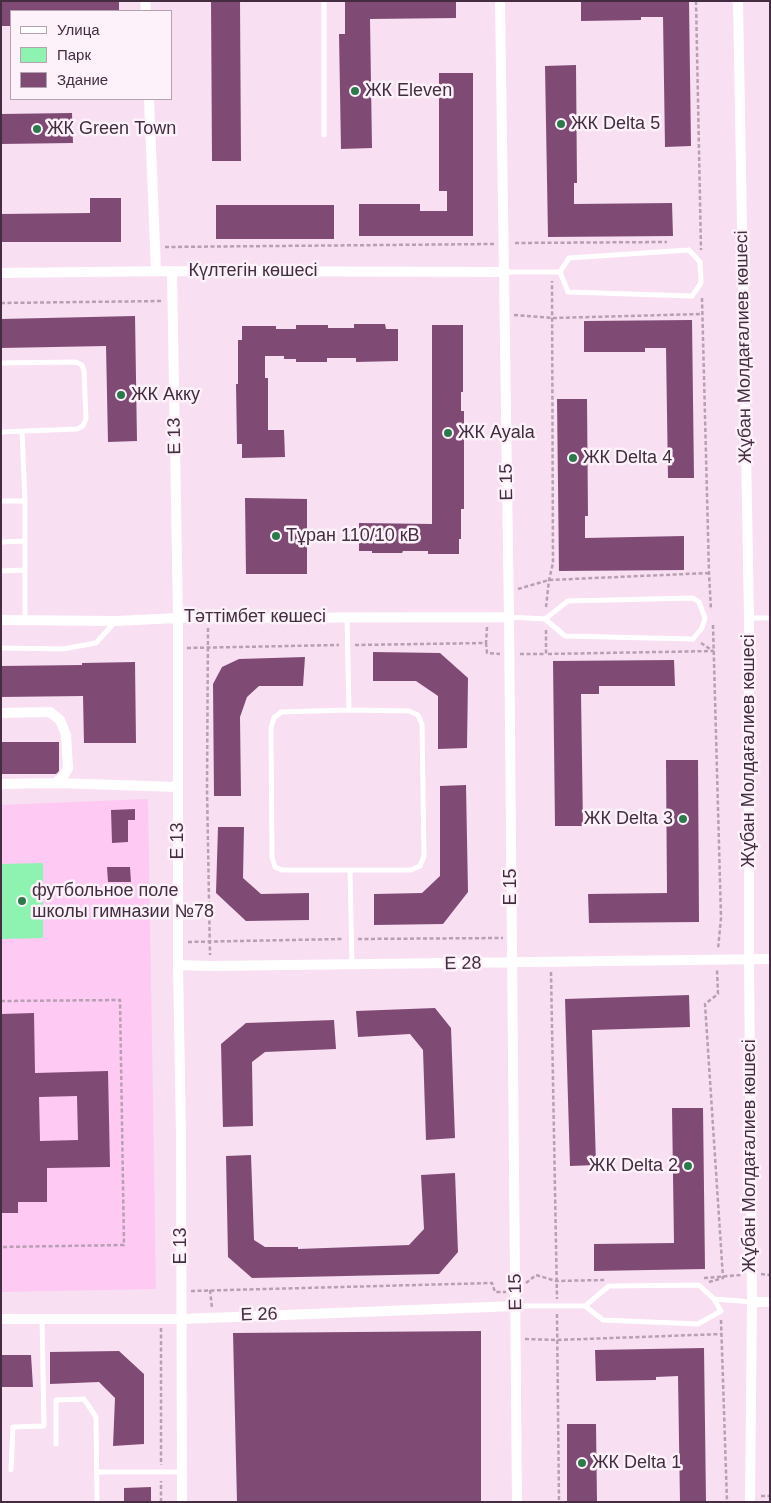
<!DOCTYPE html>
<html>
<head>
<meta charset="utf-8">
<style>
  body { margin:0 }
  #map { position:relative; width:771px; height:1503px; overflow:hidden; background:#f8dff2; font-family:Arial,sans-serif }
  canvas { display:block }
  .frame { position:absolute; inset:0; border:2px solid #442d40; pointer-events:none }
  .legend { position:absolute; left:10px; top:10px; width:162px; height:90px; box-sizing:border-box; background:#fdf1fa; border:1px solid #b3a3b0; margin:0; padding:6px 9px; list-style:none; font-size:15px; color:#442d40 }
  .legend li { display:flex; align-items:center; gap:10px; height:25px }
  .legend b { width:25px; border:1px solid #b3a3b0 }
</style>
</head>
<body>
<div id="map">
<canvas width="771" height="1503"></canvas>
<div class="frame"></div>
<ul class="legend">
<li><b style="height:6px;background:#fff"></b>Улица</li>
<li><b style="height:14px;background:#8ef2b0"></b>Парк</li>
<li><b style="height:14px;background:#7f4b75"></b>Здание</li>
</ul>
</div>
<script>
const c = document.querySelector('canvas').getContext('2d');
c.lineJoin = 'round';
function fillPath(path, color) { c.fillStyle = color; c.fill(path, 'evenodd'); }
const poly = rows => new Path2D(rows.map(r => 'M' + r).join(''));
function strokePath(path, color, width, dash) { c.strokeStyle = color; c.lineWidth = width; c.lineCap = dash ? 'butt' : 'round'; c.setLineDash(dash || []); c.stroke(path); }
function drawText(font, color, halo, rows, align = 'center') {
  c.font = font + ' Arial,sans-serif'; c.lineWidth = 5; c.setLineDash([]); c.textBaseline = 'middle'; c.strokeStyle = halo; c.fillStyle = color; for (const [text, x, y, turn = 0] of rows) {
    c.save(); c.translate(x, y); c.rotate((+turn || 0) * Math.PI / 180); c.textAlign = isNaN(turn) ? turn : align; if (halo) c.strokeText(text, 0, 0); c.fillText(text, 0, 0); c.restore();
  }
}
fillPath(poly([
  [148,799,156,1289,1,1292,1,805]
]), '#fec9f3');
fillPath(poly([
  [43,863,43,938,1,939,1,864]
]), '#8ef2b0');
fillPath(poly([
  [1,1,119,1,119,11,11,11,11,26,1,26],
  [211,1,240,1,241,161,212,161],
  [345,1,456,1,456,18,370,19,372,148,341,149,339,34,345,34],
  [581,1,689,1,691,146,665,147,663,17,641,17,641,20,581,21],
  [576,65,577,183,574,183,574,204,672,203,673,236,548,237,545,66],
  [439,73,473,73,473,236,359,236,359,204,420,204,420,211,447,211,447,191,439,191],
  [72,113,73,143,1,144,1,114],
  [90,198,121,198,121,242,1,242,1,214,90,213],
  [216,205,334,205,334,239,216,239],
  [135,316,137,441,108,442,106,346,1,348,1,319],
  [692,320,694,478,668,478,666,348,645,348,645,352,584,352,584,321],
  [354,324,385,324,386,329,398,329,398,361,356,362,356,358,327,358,327,362,296,362,296,359,284,359,284,356,265,356,265,378,268,378,268,430,284,430,285,457,242,458,242,444,237,444,236,384,238,384,238,340,242,340,242,326,276,326,276,329,296,329,296,325,328,325,328,328,354,328],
  [432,325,463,325,463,392,461,392,461,411,464,411,464,509,461,509,461,539,459,539,459,554,428,554,428,551,403,551,402,553,372,553,372,551,359,551,359,523,432,524],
  [557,399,587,399,588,516,585,516,585,538,684,536,684,570,559,571],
  [245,498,307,499,307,574,246,574],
  [373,652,440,653,468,678,467,748,438,749,438,696,416,681,373,681],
  [305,657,303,686,259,686,247,697,240,717,241,796,214,796,213,684,222,667,239,659],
  [674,660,675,686,599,686,599,694,581,694,583,826,555,826,553,661],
  [135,662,136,743,84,743,83,696,1,697,1,666,82,665,82,663],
  [1,742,59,742,59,771,56,774,1,774],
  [666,760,698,760,699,922,589,923,588,894,667,893],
  [466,785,468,892,443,924,374,925,374,894,422,893,440,876,440,786],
  [135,809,135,820,128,820,128,842,112,843,111,810],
  [218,827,244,827,243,878,261,894,309,893,309,920,246,921,216,893],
  [107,867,130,867,131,882,108,882],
  [689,995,690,1027,592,1030,596,1165,570,1166,565,999],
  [435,1008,451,1028,455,1138,426,1140,423,1050,410,1034,358,1037,356,1011],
  [34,1013,35,1073,108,1071,110,1167,47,1168,47,1202,18,1202,18,1213,1,1213,1,1014],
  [77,1096,78,1140,40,1141,39,1097],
  [334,1020,336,1049,265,1052,252,1062,253,1126,223,1127,221,1044,246,1023],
  [672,1108,703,1108,705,1269,594,1271,594,1244,674,1243],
  [251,1155,254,1240,265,1247,298,1247,298,1249,409,1245,424,1229,421,1175,455,1173,458,1252,439,1274,252,1278,228,1257,226,1156],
  [481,1331,481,1502,237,1502,233,1333],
  [704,1348,706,1502,680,1502,678,1376,656,1377,656,1380,596,1381,595,1350],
  [119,1351,144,1374,144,1444,113,1446,115,1398,99,1382,50,1384,50,1352],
  [1,1355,31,1355,33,1387,1,1387],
  [567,1424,596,1424,597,1502,567,1502],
  [151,1487,151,1502,124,1502,124,1488]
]), '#7f4b75');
strokePath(poly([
  [696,1,701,250],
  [515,243,667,242],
  [165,247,494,244],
  [702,298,709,573,711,610],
  [1,303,162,301],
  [514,315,553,318,702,314],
  [518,589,549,580,709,573],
  [546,607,549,580,553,563,552,281],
  [713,625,721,918,718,949],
  [208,628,207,789,210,955],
  [546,630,546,654,714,651],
  [486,643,487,653,500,654],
  [701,643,713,651],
  [355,645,486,643,487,627],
  [187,648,339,645],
  [520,654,546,654],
  [358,939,503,938],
  [188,942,343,939],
  [551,972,557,1299],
  [1,1001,120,1000,124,1245,1,1247],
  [761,1274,770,1275],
  [704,1278,741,1275],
  [709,1282,723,1278,705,1004,718,994,717,970],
  [526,1283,536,1275,556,1281,604,1280],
  [210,1290,212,1308],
  [191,1291,492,1283,495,1292,506,1292],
  [557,1314,559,1502],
  [721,1320,727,1502],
  [161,1328,161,1465],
  [525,1339,557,1340,722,1334],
  [761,1496,770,1496],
  [161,1502,161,1481]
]), '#b8a0b3', 2.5, [4, 2.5]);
strokePath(poly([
  [324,1,324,135],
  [689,250,700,262,701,283,692,296,568,292,560,272,569,258,689,250],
  [504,272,560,272],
  [1,363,76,362,82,365,84,371,86,419,83,426,77,429,1,432],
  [22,432,25,501,25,620],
  [1,501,25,501],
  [1,542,24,541],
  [1,571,24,570],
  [347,617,349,710],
  [509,617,545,619,565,636,693,639,702,628,705,618,699,602,693,598,568,601,545,619],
  [749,618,770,618],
  [1,648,63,649,96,643,116,621],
  [349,710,409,711,418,715,422,724,424,856,420,866,411,870,282,870,275,867,272,857,271,728,274,718,281,712,349,710],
  [350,871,352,965],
  [714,1299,752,1302],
  [516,1306,585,1306,603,1320,698,1324,721,1311,714,1299,699,1285,609,1286,585,1306],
  [56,1444,56,1400,84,1399,96,1417,97,1502],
  [11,1470,13,1427,44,1426,42,1319],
  [97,1472,182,1472]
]), '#fff', 5);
strokePath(poly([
  [145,1,146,11],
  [500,1,509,617,517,1502],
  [738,1,749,618,749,960,752,1302,750,1502],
  [149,99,156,271],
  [172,271,178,618,178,965,181,1135,182,1502],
  [1,273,172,271,504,272],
  [1,620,116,621,178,618,509,617],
  [1,713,50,712,60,720,66,735,68,768,63,777,55,783,1,784],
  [55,783,178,787],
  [178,965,210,966,770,959],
  [752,1302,770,1302],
  [1,1319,182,1319,516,1306]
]), '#fff', 10);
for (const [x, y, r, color] of [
  [355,91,5,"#2b7a4b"],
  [561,124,5,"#2b7a4b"],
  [37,129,5,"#2b7a4b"],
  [121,395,5,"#2b7a4b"],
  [448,433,5,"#2b7a4b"],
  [573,458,5,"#2b7a4b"],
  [276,536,5,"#2b7a4b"],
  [683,819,5,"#2b7a4b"],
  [22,901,5,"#2b7a4b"],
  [688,1166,5,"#2b7a4b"],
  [582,1463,5,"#2b7a4b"]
]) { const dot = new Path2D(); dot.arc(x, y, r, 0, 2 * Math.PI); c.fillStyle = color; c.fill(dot); strokePath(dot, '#fdf1fa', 2); }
drawText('18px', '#442d40', '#fdf1fa', [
  ["ЖК Eleven",365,91],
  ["ЖК Delta 5",571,124],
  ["ЖК Green Town",47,129],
  ["ЖК Акку",131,395],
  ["ЖК Ayala",458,433],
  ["ЖК Delta 4",583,458],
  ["Тұран 110/10 кВ",286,536],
  ["ЖК Delta 3",673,819,"right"],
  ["футбольное поле",32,891],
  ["школы гимназии №78",32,912],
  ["ЖК Delta 2",678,1166,"right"],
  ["ЖК Delta 1",592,1463]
], 'left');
drawText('18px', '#442d40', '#fdf1fa', [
  ["Күлтегін көшесі",253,271],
  ["Жұбан Молдағалиев көшесі",744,347,-91],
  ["E 13",175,436,-91],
  ["E 15",507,482,-91],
  ["Тәттімбет көшесі",255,617],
  ["Жұбан Молдағалиев көшесі",749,751,-90],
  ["E 13",178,841,-90],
  ["E 15",511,887,-90],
  ["E 28",463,964,-1],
  ["Жұбан Молдағалиев көшесі",750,1156,-90],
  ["E 13",181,1246,-90],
  ["E 15",516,1292,-91],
  ["E 26",259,1315,-2]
]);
</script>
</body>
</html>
